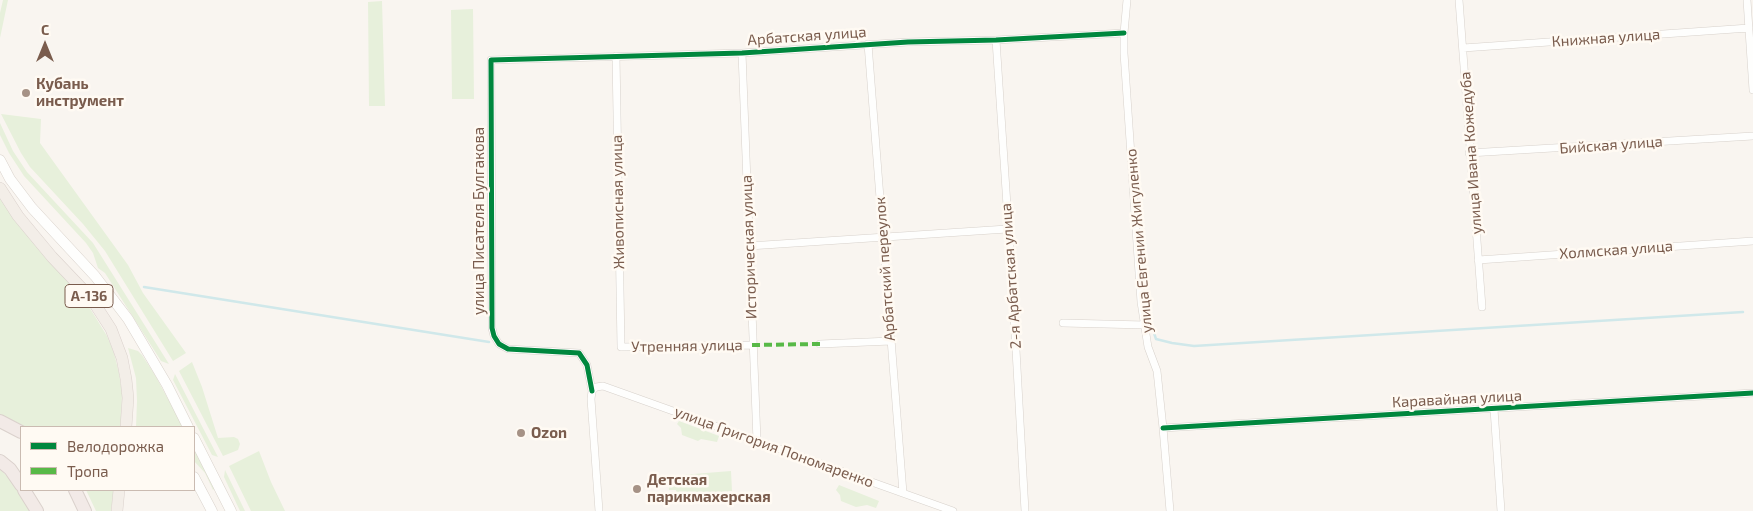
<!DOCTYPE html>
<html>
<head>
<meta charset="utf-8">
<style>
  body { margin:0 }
  #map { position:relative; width:1753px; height:511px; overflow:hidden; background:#f9f5f0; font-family:"Exo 2",sans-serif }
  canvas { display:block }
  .legend { position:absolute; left:20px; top:426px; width:175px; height:65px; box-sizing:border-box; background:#fffaf3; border:1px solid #cabbb1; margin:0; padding:6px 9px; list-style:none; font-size:15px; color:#7a5c4d }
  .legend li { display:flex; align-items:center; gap:10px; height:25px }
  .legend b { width:25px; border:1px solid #cabbb1 }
  .north { position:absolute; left:20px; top:20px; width:50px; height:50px; -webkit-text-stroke:4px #fffaf3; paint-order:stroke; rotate:0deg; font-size:14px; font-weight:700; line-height:20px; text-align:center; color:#7a5c4d }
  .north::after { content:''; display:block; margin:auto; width:18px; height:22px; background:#7a5c4d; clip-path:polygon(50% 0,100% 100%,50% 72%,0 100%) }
</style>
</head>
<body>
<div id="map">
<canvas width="1753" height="511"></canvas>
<ul class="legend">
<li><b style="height:6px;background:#00873e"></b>Велодорожка</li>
<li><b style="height:6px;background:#58b947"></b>Тропа</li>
</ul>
<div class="north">С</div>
</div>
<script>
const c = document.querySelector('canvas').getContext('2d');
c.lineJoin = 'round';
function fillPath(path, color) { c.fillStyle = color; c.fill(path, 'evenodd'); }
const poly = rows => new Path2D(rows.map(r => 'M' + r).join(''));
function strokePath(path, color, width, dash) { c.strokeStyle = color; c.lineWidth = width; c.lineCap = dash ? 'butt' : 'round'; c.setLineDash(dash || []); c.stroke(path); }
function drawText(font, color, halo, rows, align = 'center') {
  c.font = font + ' "Exo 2",sans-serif'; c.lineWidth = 5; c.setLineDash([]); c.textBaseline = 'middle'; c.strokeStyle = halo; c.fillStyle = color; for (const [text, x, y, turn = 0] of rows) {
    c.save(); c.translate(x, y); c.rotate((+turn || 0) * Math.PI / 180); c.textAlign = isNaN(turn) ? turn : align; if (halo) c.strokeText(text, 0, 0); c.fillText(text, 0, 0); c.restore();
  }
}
fillPath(poly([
  [3,0,8,0,0,38,0,13],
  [382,1,385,106,369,106,368,2],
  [473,9,474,99,452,99,451,10],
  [1,114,41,119,40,143,128,265,143,293,186,353,173,361,105,251,83,224,30,167,21,153],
  [0,123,13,151,27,172,93,243,169,364,161,361,105,273,98,268,93,253,86,243,24,176,9,153,0,135],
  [0,197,91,310,107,336,114,353,119,373,122,393,121,427,26,427,0,414],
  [128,348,138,351,142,355,155,375,183,427,136,427,137,401,136,378],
  [192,362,202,387,218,438,234,437,238,439,240,444,238,450,223,456,179,371],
  [175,374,218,457,212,455,173,380],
  [679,421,719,436,717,442,701,439,698,441,682,435,681,428,677,424],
  [194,448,215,488,213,490,205,473,194,461],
  [259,451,271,482,285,511,251,511,229,466],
  [0,469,16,486,31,511,0,511],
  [225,470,245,511,240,511,224,477],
  [731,471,732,491,695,494,695,499,677,501,676,490,669,490,668,476],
  [839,485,879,501,876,508,867,505,856,507,841,501,840,495,836,490],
  [86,490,114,490,111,511,96,511]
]), '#e7f0db');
strokePath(poly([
  [144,287,489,342],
  [1151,324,1156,339,1172,343,1194,346,1743,312]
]), '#d0e8ea', 2.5);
const street = poly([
  [1127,0,1124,33,1124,53,1141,302,1148,347,1157,371,1163,428,1170,511],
  [1459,0,1482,307],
  [1747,0,1753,90],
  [996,40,1013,296,1025,511],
  [868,44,903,493],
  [1463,48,1749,28],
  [742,53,757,441],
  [616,56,621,347,752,345],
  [1469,153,1753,136],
  [749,246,1007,229],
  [1478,260,1753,241],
  [1063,323,1145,325],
  [820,344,891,341],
  [592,391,587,365,579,353,508,349,499,344,494,336,492,328,491,60,742,53,908,42,996,40,1124,33],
  [1494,409,1501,511],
  [1163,428,1753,393],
  [599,511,591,399,592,391,596,387,603,386,953,511]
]);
const secondary = poly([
  [0,160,10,179,32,208,95,276,128,319,167,385,188,427],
  [194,438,231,511],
  [194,477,212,511]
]);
const primary = poly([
  [0,188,18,216,52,257,91,298,111,329,122,358,126,379,128,398,126,427],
  [117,511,119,490]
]);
const highway = poly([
  [0,421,21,432],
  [0,461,10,469,21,485],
  [24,490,37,511],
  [75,490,85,511]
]);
strokePath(street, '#d7d1cb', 8);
strokePath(secondary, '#d9d2cb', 11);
strokePath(primary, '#dad1cc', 12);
strokePath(highway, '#dad1cc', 14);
strokePath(street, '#fefefd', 7);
strokePath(secondary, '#fefefd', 10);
strokePath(primary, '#f3eee8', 11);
strokePath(highway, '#f2eae7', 12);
strokePath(poly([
  [752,345,820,344]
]), '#58b947', 4, [8, 4]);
strokePath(poly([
  [592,391,587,365,579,353,508,349,499,344,494,336,492,328,491,60,742,53,908,42,996,40,1124,33],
  [1163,428,1753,393]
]), '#00873e', 5);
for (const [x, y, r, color] of [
  [26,93,5,"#a69286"],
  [521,433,5,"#a69286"],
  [637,489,5,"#a69286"]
]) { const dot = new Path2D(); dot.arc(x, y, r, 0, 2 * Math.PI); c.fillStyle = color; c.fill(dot); strokePath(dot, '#fffaf3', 2); }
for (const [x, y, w] of [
  [89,296,48]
]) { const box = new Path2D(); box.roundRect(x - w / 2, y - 11.5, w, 23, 4); c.fillStyle = '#fffaf3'; c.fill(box); strokePath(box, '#7a5c4d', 1); }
drawText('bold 14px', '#7a5c4d', null, [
  ["А-136",89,296]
]);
drawText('15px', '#7a5c4d', '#fffaf3', [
  ["Арбатская улица",807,36,-4],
  ["Книжная улица",1606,38,-4],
  ["Бийская улица",1611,145,-4],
  ["улица Ивана Кожедуба",1471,153,-94],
  ["Живописная улица",618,202,-91],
  ["улица Писателя Булгакова",479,221,-90],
  ["улица Евгении Жигуленко",1139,241,-95],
  ["Историческая улица",749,247,-92],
  ["Холмская улица",1616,250,-4],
  ["Арбатский переулок",885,269,-94],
  ["2-я Арбатская улица",1011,276,-94],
  ["Утренняя улица",687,346,-1],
  ["Каравайная улица",1457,399,-3],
  ["улица Григория Пономаренко",774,447,20]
]);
drawText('bold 15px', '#7a5c4d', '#fffaf3', [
  ["Кубань",36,84],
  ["инструмент",36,101],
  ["Ozon",531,433],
  ["Детская",647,480],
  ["парикмахерская",647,497]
], 'left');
</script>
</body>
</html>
